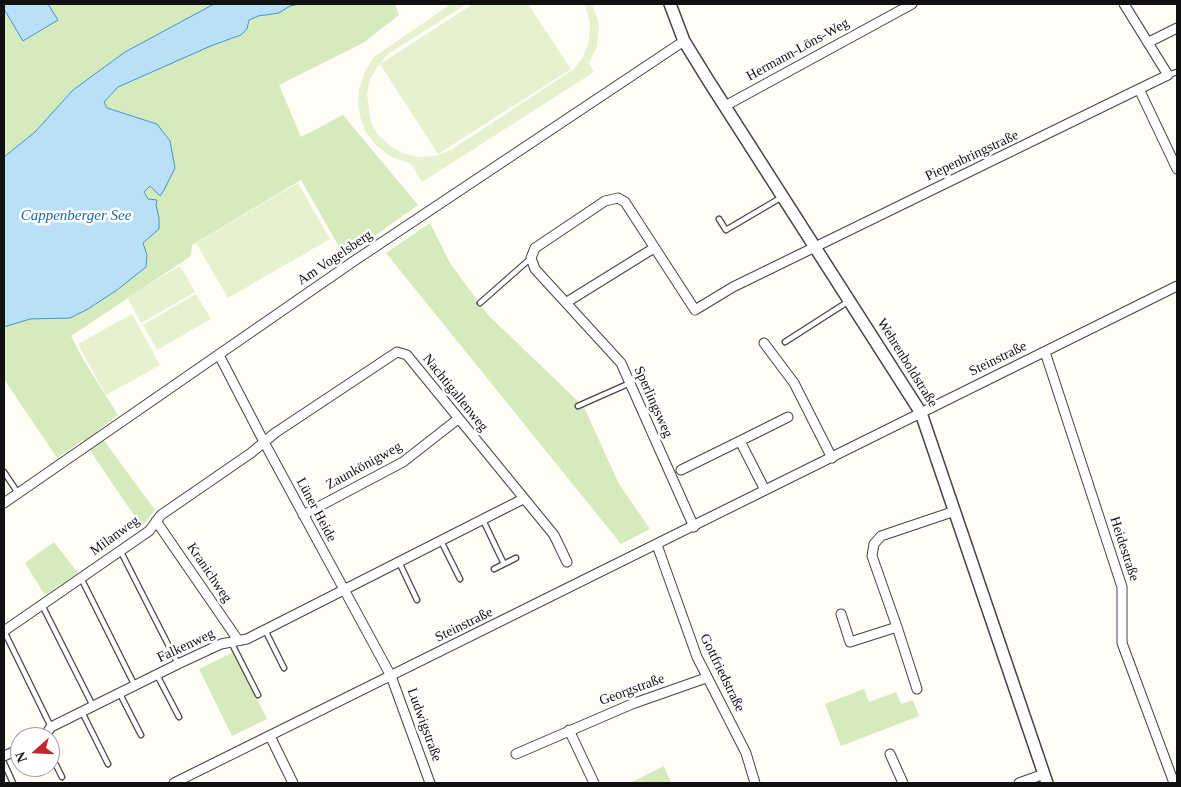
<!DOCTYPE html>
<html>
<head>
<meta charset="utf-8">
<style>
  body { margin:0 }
  #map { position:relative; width:1181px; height:787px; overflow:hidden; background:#fffdf5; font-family:Georgia,serif }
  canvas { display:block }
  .frame { position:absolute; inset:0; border:5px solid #111; pointer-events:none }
  .north { position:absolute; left:10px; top:727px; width:50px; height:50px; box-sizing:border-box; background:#fff; border:1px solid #a0a0a0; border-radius:50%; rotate:250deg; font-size:14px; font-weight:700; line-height:20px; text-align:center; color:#111 }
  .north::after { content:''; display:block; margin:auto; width:18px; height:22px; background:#c4262e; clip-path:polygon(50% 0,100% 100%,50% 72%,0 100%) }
</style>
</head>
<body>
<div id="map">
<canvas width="1181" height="787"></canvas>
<div class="frame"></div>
<div class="north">N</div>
</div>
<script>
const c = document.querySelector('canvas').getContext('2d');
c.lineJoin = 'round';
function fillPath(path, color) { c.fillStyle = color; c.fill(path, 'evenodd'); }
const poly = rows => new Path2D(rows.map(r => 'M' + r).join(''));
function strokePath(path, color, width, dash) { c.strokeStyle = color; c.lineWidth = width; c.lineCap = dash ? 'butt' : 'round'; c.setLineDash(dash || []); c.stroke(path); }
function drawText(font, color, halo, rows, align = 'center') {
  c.font = font + ' Georgia,serif'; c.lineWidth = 5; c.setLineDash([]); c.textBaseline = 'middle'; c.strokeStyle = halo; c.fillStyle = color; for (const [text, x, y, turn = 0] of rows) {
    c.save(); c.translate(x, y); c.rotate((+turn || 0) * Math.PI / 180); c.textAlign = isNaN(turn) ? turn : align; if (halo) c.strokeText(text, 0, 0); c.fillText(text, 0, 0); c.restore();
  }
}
fillPath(poly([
  [4,4,395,4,399,15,363,43,279,85,301,137,343,115,418,205,345,257,301,180,192,245,191,256,71,336,84,361,118,415,97,431,155,510,142,527,83,440,57,458,4,379],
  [430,223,450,263,488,315,584,407,619,484,650,529,621,544,386,253],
  [54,542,78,573,45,595,25,563],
  [234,652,267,719,232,736,199,669],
  [864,689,869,702,896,692,901,704,913,700,919,716,841,746,825,704],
  [664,766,671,783,630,783]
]), '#d5ebbd');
fillPath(poly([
  [451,4,467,4,388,54,377,67,370,79,367,94,371,123,378,135,389,145,402,153,418,157,435,156,451,150,574,69,583,57,589,41,590,24,585,4,592,4,599,24,597,46,589,63,594,72,422,182,411,164,389,156,377,146,367,134,361,120,358,105,359,89,365,71,374,57],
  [473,4,528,4,571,69,438,154,380,64],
  [298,183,330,239,228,298,196,243],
  [180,266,195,292,141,323,127,297],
  [196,294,211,319,157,350,143,325],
  [132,314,160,365,106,395,78,344]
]), '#e6f2cf');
const water = poly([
  [4,4,48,4,58,20,23,41,4,9,4,4],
  [214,4,299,4,290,6,279,13,258,16,249,20,247,29,241,35,213,45,118,87,104,102,107,108,157,124,170,141,175,168,164,190,160,196,150,186,144,192,148,199,157,200,156,205,159,218,159,229,143,243,147,255,146,267,117,290,88,309,70,318,30,319,4,327,4,157,35,132,73,90,125,52,214,4]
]);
fillPath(water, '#b9e0f7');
strokePath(water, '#3f96cf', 1);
const service = poly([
  [1168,75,1177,72],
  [719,219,726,230,782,197],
  [480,303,531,258],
  [785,342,849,301],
  [578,406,630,383],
  [4,472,18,493],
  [483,520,504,564],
  [441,541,460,579],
  [120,550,178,664],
  [399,562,417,600],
  [494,569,516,558],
  [81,578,135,686],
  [42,605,93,706],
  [265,630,284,668],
  [4,631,51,727],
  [231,642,258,695],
  [157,675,179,717],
  [120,694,141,735],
  [82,712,108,764],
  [50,753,62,777],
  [4,763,13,783]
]);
const minor = poly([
  [1124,4,1168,75,1139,89,1177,169],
  [1149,42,1177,28],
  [725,106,912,4],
  [567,302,654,248],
  [764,343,794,383,832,458],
  [1045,352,1122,587,1122,643,1174,783],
  [219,355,264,442,391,676,430,783],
  [740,441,788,417],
  [681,470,740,441,765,490],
  [4,503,354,261,684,41],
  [303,515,403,462,458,419],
  [156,521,238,640],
  [694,527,621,363,535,269,531,258,535,248,605,201,618,198,625,202,695,310,733,287,1139,89],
  [657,545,697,657,746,753,755,783],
  [841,614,850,642,897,627,872,556,874,544,881,536,955,511],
  [897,627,917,689],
  [4,631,149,531,161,515,251,453,275,433,397,352,407,355,554,535,567,562],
  [569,730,594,783],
  [270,736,293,783],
  [44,737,51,727,178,664,221,644,247,639,523,499],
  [516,754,632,704,706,678],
  [890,754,903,783],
  [4,756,20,749],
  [174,783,1177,286],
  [1019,783,1044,774]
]);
const tertiary = poly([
  [670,4,684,41,708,80,921,413,1047,783]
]);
strokePath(service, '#444', 7);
strokePath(minor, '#444', 11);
strokePath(tertiary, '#444', 14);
strokePath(service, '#fff', 4.5);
strokePath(minor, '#fff', 9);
strokePath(tertiary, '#fff', 11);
drawText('14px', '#111', '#fff', [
  ["Hermann-Löns-Weg",798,50,-29],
  ["Piepenbringstraße",972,156,-25],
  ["Am Vogelsberg",335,258,-34],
  ["Steinstraße",998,359,-26],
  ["Wehrenboldstraße",907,363,58],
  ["Nachtigallenweg",455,393,51],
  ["Sperlingsweg",653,402,66],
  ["Zaunkönigweg",364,466,-29],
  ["Lüner Heide",316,510,62],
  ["Milanweg",115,536,-36],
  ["Heidestraße",1124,549,72],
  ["Kranichweg",209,573,56],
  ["Steinstraße",464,625,-26],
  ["Falkenweg",186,646,-25],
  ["Gottfriedstraße",722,673,64],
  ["Georgstraße",632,690,-20],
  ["Ludwigstraße",424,725,70]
]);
drawText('italic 15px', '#1768a6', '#fff', [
  ["Cappenberger See",76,216]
]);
</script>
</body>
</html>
